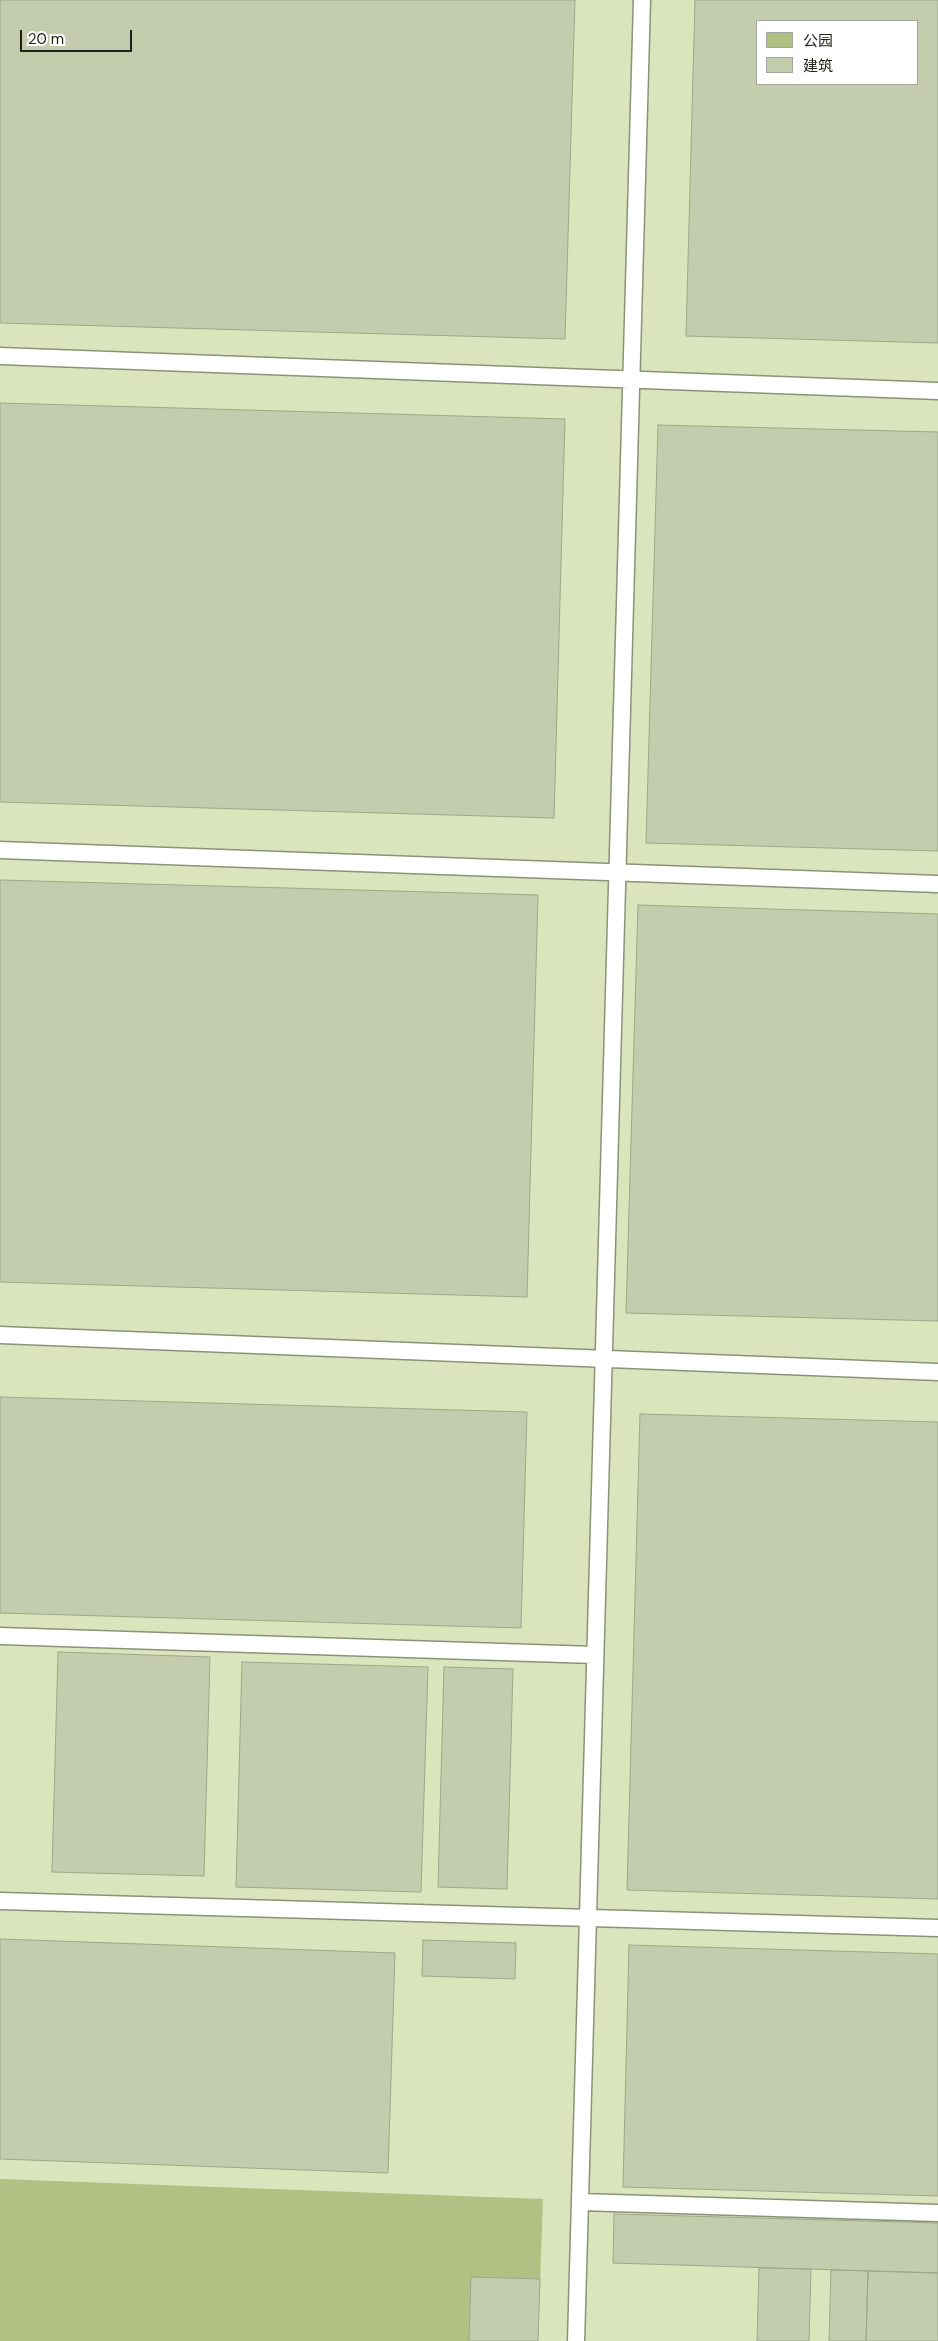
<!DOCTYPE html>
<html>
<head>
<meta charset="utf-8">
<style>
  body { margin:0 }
  #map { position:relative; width:938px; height:2341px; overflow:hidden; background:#e5efcf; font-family:"DM Sans","Noto Sans SC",sans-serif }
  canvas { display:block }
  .legend { position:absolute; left:756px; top:20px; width:162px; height:65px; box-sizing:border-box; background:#fff; border:1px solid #a4a5a1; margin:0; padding:6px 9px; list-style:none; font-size:15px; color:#1c1f13 }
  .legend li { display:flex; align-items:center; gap:10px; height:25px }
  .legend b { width:25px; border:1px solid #a4a5a1 }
  .scale { position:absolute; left:20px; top:30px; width:112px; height:22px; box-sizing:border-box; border:2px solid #1c1f13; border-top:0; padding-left:6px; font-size:15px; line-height:18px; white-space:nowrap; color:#1c1f13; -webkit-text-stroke:4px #fff; paint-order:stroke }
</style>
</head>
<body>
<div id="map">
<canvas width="938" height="2341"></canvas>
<ul class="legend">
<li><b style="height:14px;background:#b1c184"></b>公园</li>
<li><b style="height:14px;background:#c3cdad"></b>建筑</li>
</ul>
<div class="scale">20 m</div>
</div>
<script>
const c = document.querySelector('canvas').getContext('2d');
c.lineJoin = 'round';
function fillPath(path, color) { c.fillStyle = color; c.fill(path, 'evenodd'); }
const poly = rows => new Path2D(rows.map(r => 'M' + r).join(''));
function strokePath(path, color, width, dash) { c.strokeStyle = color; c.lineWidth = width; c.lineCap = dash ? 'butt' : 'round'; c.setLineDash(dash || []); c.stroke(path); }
fillPath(poly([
  [0,0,938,0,938,2341,0,2341],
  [757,21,917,21,917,84,757,84]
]), '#dae5bd');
fillPath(poly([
  [0,2179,543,2199,538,2341,0,2341]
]), '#b1c184');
const building = poly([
  [0,0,575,0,565,339,0,323,0,0],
  [695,0,938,0,938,343,686,336,695,0],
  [757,21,917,21,917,84,757,84,757,21],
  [0,403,565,419,554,818,0,802,0,403],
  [658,425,938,432,938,851,646,843,658,425],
  [0,880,538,895,527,1297,0,1282,0,880],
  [638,905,938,914,938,1321,626,1313,638,905],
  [0,1397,527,1412,521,1628,0,1613,0,1397],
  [640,1414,938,1422,938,1899,627,1890,640,1414],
  [58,1652,210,1657,204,1876,52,1872,58,1652],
  [242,1662,428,1667,421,1892,236,1887,242,1662],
  [444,1667,513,1669,507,1889,438,1887,444,1667],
  [0,1939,395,1953,388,2173,0,2159,0,1939],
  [423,1940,516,1943,515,1979,422,1976,423,1940],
  [629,1945,938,1954,938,2196,623,2187,629,1945],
  [614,2214,938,2223,938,2273,613,2263,614,2214],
  [759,2268,811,2269,809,2341,757,2341,759,2268],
  [831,2270,868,2271,866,2341,829,2341,831,2270],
  [868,2271,938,2273,938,2341,866,2341,868,2271],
  [471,2277,540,2279,538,2341,469,2341,471,2277]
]);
fillPath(building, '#c3cdad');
strokePath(building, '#9fa789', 1);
const lane = poly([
  [0,356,938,391],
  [0,850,938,884],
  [0,1335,938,1372],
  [0,1636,595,1655],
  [0,1901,938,1928],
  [580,2202,938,2213],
  [576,2341,642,0]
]);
strokePath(lane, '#8b9376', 19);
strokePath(lane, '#fff', 16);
</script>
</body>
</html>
